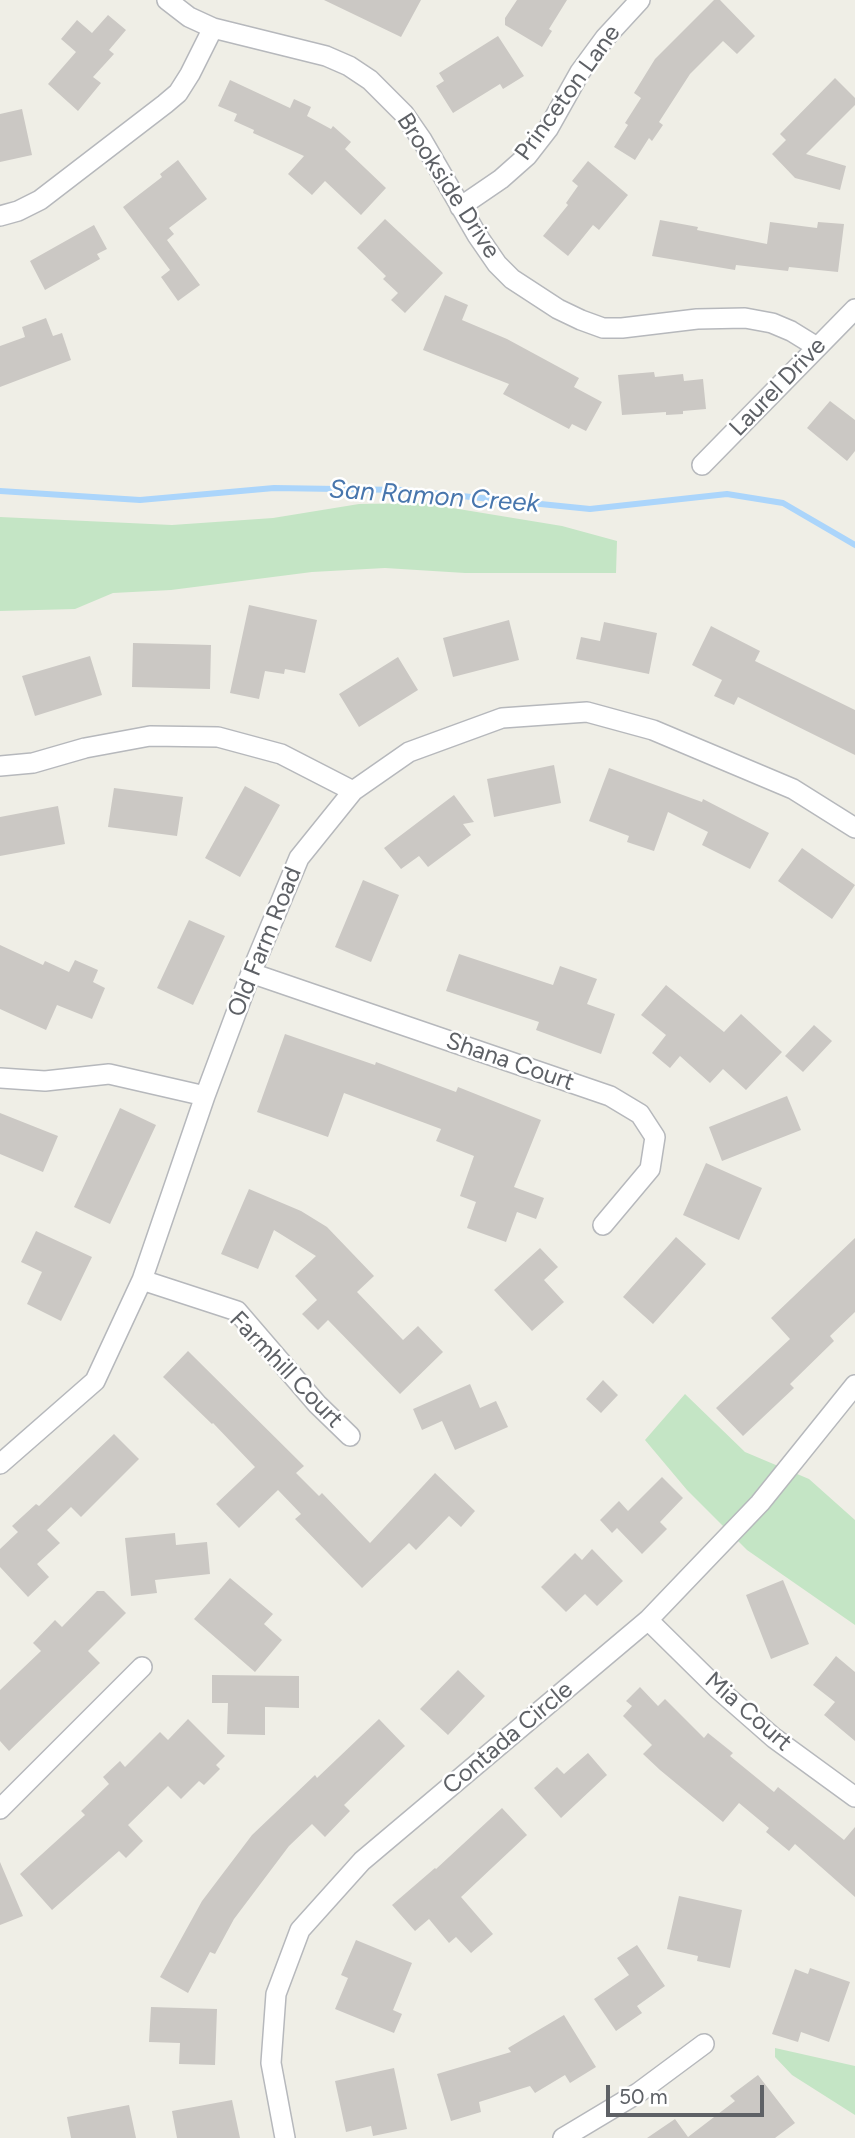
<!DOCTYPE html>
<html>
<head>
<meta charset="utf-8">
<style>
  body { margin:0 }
  #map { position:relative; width:855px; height:2138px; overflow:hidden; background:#efeee6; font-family:Figtree,sans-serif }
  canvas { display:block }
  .scale { position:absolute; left:606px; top:2085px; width:158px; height:32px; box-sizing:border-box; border:4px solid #5e6166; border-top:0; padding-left:9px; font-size:21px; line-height:24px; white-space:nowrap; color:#5e6166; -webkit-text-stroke:5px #fff; paint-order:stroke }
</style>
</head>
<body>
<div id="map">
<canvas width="855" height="2138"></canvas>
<div class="scale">50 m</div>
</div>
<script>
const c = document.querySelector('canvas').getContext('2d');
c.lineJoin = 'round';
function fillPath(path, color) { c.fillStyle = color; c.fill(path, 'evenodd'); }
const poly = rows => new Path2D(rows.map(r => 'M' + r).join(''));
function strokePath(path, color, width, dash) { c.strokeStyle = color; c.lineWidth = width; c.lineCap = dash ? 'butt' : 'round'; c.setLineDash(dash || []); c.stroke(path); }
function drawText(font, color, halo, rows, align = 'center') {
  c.font = font + ' Figtree,sans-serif'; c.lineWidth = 5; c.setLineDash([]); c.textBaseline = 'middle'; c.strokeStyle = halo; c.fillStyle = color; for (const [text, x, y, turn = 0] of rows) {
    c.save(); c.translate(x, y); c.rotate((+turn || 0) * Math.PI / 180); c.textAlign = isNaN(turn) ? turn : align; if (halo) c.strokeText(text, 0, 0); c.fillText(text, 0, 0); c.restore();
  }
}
fillPath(poly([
  [422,503,562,526,617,541,616,573,465,573,385,568,312,572,171,590,113,593,75,609,0,611,0,517,172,525,273,518,359,504],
  [685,1394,745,1452,809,1479,855,1520,855,1625,747,1550,687,1490,645,1440],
  [775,2048,855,2066,855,2115,792,2075,775,2057]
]), '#c4e5c5');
strokePath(poly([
  [0,491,140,500,274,488,402,490,590,509,727,494,783,503,855,545]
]), '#abd5fb', 6);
fillPath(poly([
  [324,0,421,0,401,37],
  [517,0,567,0,549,29,552,31,542,47,505,25,505,18],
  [714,0,720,0,755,36,737,54,723,41,690,74,659,122,663,125,652,141,649,138,635,160,614,147,628,125,625,123,641,98,634,93,655,59],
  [108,15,126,30,109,50,114,54,93,77,101,83,78,111,48,84,76,52,61,39,77,20,92,33],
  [498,36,524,76,503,89,500,84,453,113,436,86,444,81,439,73],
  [835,78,855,98,855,105,806,154,846,166,840,190,795,178,772,154,786,140,780,134],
  [230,80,290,108,294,99,311,107,307,116,331,129,333,126,351,142,345,149,386,188,361,215,325,181,312,195,288,174,304,156,253,133,254,130,234,121,237,114,218,106],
  [22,109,32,155,0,162,0,114],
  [178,160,207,199,169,228,174,234,167,240,200,285,178,301,161,277,170,270,123,207,162,177,160,174],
  [588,161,628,195,599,230,593,225,568,256,543,236,568,205,566,203,578,186,572,181],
  [385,219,443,273,405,313,391,300,398,293,383,279,386,276,357,248],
  [660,220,698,227,697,230,767,244,770,222,817,228,818,222,844,224,838,272,789,267,788,271,736,265,735,270,652,256],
  [94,225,107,249,97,254,100,259,45,290,30,261],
  [445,295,468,305,462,320,507,339,579,378,574,387,602,402,586,431,572,424,569,429,503,394,509,384,423,350],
  [46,318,53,336,62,333,71,360,0,387,0,346,25,337,22,327],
  [654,372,655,377,683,374,684,381,703,379,706,409,683,411,683,414,666,415,666,412,622,415,618,375],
  [830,401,855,420,855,451,847,461,807,428],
  [249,605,317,620,305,673,285,669,284,674,265,671,259,699,230,693],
  [509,620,519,660,453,677,443,638],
  [604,622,657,633,649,674,576,659,581,637,600,641],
  [711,626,760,651,755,661,855,710,855,755,738,697,734,705,714,696,722,680,692,665],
  [133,643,211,645,210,689,132,687],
  [90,656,102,695,35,716,22,676],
  [398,657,418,690,359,727,339,694],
  [554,765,561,803,494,817,487,779],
  [609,768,702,802,703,799,769,833,750,869,702,845,708,832,668,812,654,851,627,842,629,836,589,821],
  [245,786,280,805,240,877,205,858],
  [114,788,183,797,177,836,108,827],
  [454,795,474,822,463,824,471,835,428,867,419,856,401,869,384,848],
  [58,806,65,844,0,856,0,817],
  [802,848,855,885,832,919,778,881],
  [363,880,399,895,371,962,335,947],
  [189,920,225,936,193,1005,157,988],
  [0,945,43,965,45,961,69,972,75,960,98,970,93,982,105,988,92,1019,57,1005,46,1030,0,1009],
  [459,954,553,985,560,966,597,979,587,1004,615,1014,601,1054,536,1030,539,1022,446,991],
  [666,985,724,1032,741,1014,782,1052,746,1090,723,1069,710,1083,680,1056,670,1068,652,1053,666,1035,641,1015],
  [814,1025,832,1041,803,1072,785,1056],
  [285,1034,375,1065,376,1062,456,1092,458,1087,541,1120,514,1187,544,1198,536,1219,517,1212,506,1242,467,1228,476,1202,460,1196,474,1156,436,1141,441,1129,344,1093,328,1137,257,1112],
  [787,1096,801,1130,722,1161,709,1127],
  [120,1108,156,1125,110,1224,74,1207],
  [0,1113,58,1136,43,1172,0,1154],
  [706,1163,762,1188,739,1240,683,1215],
  [249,1189,301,1211,327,1227,374,1276,357,1292,403,1340,418,1326,443,1352,400,1394,328,1320,318,1330,302,1314,317,1300,295,1276,316,1256,274,1230,258,1269,221,1254],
  [36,1231,92,1257,61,1321,27,1304,42,1272,21,1262],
  [676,1237,706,1264,653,1324,623,1297],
  [855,1238,855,1312,830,1336,834,1341,790,1384,794,1388,743,1436,716,1408,790,1339,771,1318],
  [540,1248,558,1267,544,1280,564,1302,532,1331,494,1290],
  [188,1351,304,1466,296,1473,319,1496,322,1493,370,1543,435,1473,475,1511,461,1527,449,1516,416,1550,409,1543,362,1588,295,1519,301,1514,278,1490,239,1528,216,1504,255,1467,213,1423,212,1424,163,1377],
  [603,1380,618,1395,601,1413,586,1399],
  [470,1384,480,1408,496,1401,508,1427,455,1450,442,1421,422,1430,413,1409],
  [114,1434,139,1459,81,1517,71,1507,47,1530,60,1543,37,1564,49,1577,28,1597,0,1567,0,1549,18,1532,12,1526,36,1504,39,1506],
  [662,1477,683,1498,660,1522,667,1529,642,1554,617,1528,612,1533,600,1520,619,1501,628,1511],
  [175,1533,176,1545,207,1542,210,1574,155,1580,157,1593,131,1596,125,1538],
  [592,1549,623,1581,597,1606,585,1594,566,1612,541,1587,575,1553,582,1560],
  [230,1578,273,1614,264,1624,282,1640,255,1672,194,1619],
  [783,1580,809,1644,771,1659,746,1595],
  [97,1591,104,1591,126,1613,88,1651,100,1663,9,1751,0,1741,0,1690,41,1651,33,1643,55,1620,62,1627],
  [836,1656,855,1672,855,1741,824,1715,835,1702,813,1685],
  [458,1670,485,1696,448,1735,420,1709],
  [212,1675,299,1676,299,1708,265,1707,265,1735,227,1734,228,1703,212,1703],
  [640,1687,658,1706,665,1699,704,1738,708,1733,733,1753,730,1756,774,1792,778,1787,844,1840,855,1827,855,1897,795,1844,789,1851,766,1832,769,1828,739,1803,723,1822,660,1770,643,1754,652,1745,623,1716,632,1706,626,1701],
  [188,1719,225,1756,216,1765,220,1769,204,1785,199,1781,181,1799,168,1786,128,1825,143,1841,126,1858,119,1851,52,1910,20,1874,85,1815,81,1811,109,1784,103,1777,120,1761,125,1767,160,1732,168,1740],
  [379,1719,405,1746,344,1805,350,1811,325,1837,312,1824,289,1846,234,1919,215,1954,210,1952,188,1993,160,1977,202,1901,252,1835,315,1775,317,1778],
  [588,1753,607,1775,561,1818,534,1788,557,1767,564,1774],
  [502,1808,527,1835,461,1897,493,1934,471,1953,456,1937,449,1943,429,1919,415,1931,392,1905,435,1868,436,1869],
  [0,1862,23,1916,0,1925],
  [679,1896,742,1910,730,1968,697,1961,698,1956,667,1949],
  [356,1940,412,1963,393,2010,402,2014,394,2033,335,2009,348,1978,341,1975],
  [637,1945,665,1986,637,2006,642,2013,616,2031,594,1999,629,1975,617,1958],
  [810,1968,850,1982,829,2042,801,2032,798,2042,772,2034,795,1969,808,1974],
  [151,2007,217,2009,215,2065,179,2064,180,2043,149,2042],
  [564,2015,596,2067,570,2083,565,2075,535,2093,530,2086,479,2102,481,2112,451,2121,437,2074,511,2052,508,2048],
  [394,2068,407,2129,373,2136,371,2126,346,2132,335,2081],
  [758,2075,795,2123,775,2138,647,2138,675,2119,688,2137,735,2101,730,2096],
  [232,2100,240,2138,177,2138,172,2111],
  [129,2105,136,2138,71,2138,67,2117]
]), '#cbc8c4');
const street = poly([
  [167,0,189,17,213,28,326,56,349,66,370,80,404,114,422,140,477,235,497,264,512,279,558,309,581,320,603,328,622,328,697,319,745,318,772,323,791,331,817,347],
  [460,207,501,179,527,156,548,129,580,72,605,38,640,0],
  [0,216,18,211,40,200,165,104,178,93,190,74,213,28],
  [702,465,855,309],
  [0,766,33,763,85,748,150,736,218,737,281,754,353,791],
  [251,973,610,1096,640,1114,655,1137,650,1169,603,1225],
  [0,1078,45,1081,109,1074,205,1096],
  [142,1280,237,1311,317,1404,350,1436],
  [0,1464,95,1381,142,1280,205,1096,251,973,299,858,353,791,409,752,502,718,587,712,653,730,793,789,855,828],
  [648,1620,717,1688,774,1738,855,1797],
  [0,1809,142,1667],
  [285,2138,271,2063,276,1994,300,1930,362,1861,648,1620,760,1503,855,1385],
  [563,2138,638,2093,704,2044]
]);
strokePath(street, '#b6b8bc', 22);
strokePath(street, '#fff', 19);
drawText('24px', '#5e6166', '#fff', [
  ["Princeton Lane",568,93,-54],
  ["Brookside Drive",448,186,57],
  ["Laurel Drive",778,387,-46],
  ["Old Farm Road",265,942,-68],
  ["Shana Court",510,1062,19],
  ["Farmhill Court",286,1370,46],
  ["Mia Court",748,1712,41],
  ["Contada Circle",508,1738,-40]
]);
drawText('italic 26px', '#4876ad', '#fff', [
  ["San Ramon Creek",434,497,4]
]);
</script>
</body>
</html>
